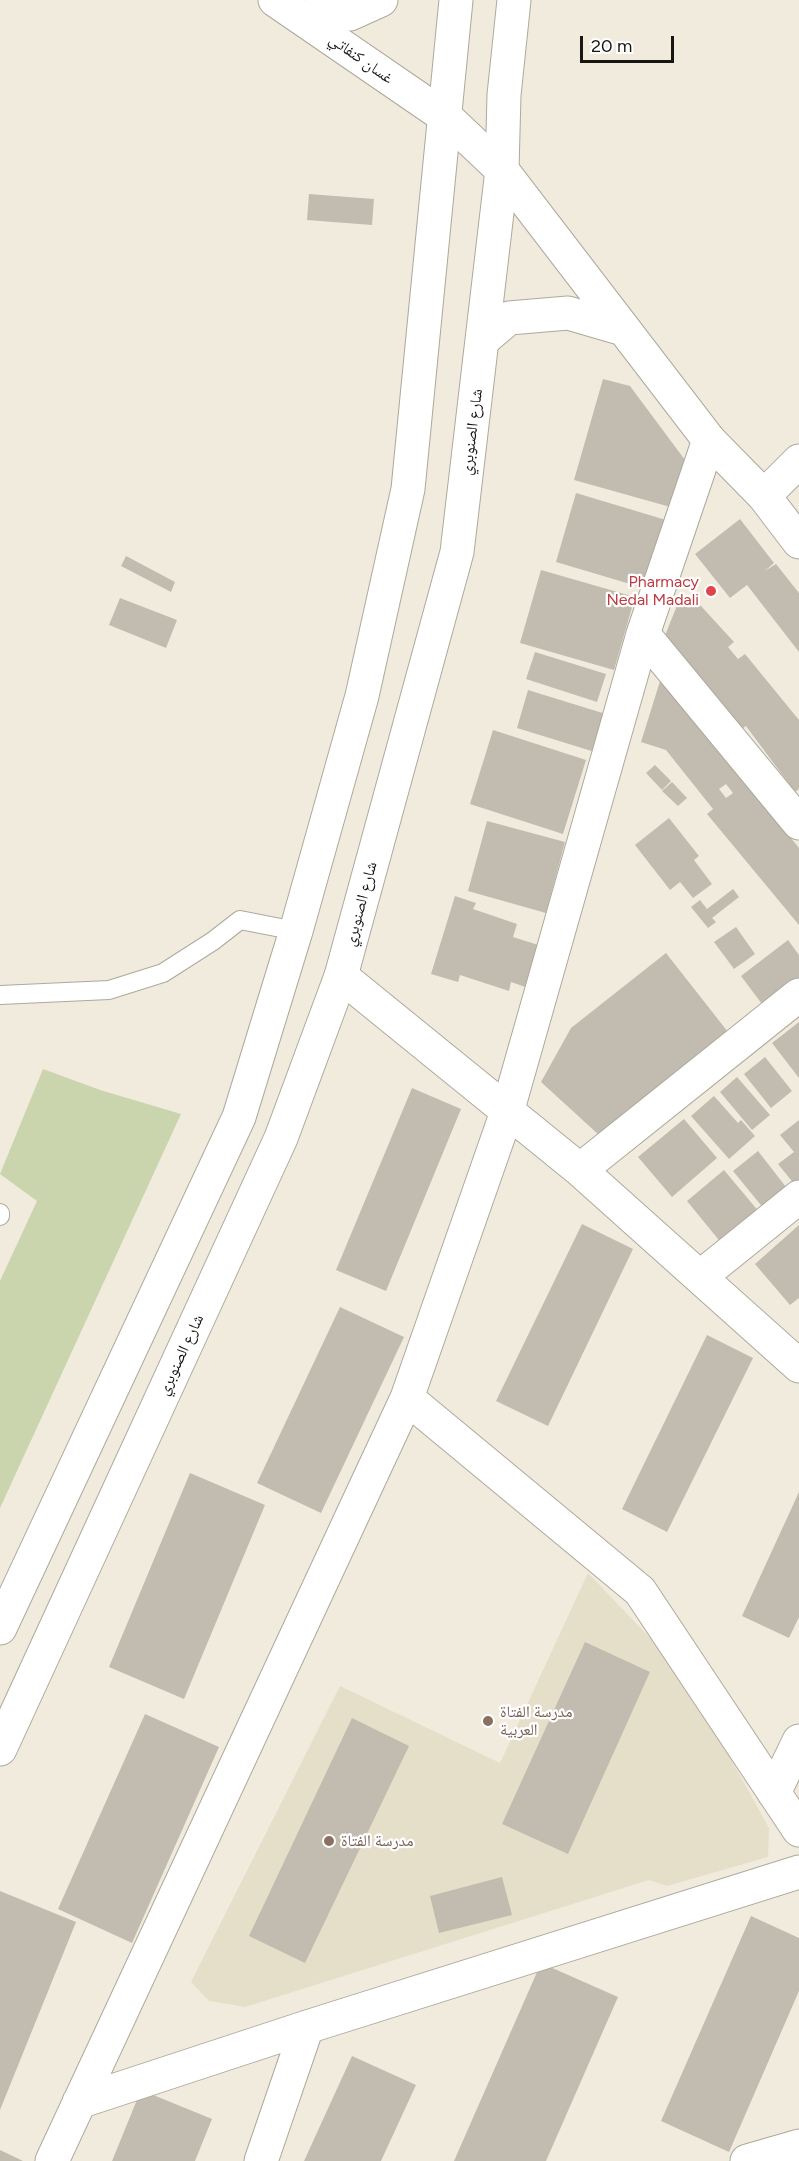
<!DOCTYPE html>
<html>
<head>
<meta charset="utf-8">
<style>
  body { margin:0 }
  #map { position:relative; width:799px; height:2161px; overflow:hidden; background:#f0ebdd; font-family:Figtree,sans-serif }
  canvas { display:block }
  .scale { position:absolute; left:580px; top:36px; width:94px; height:27px; box-sizing:border-box; border:3px solid #181612; border-top:0; padding-left:8px; font-size:18px; line-height:21px; white-space:nowrap; color:#181612; -webkit-text-stroke:4px #fff; paint-order:stroke }
</style>
</head>
<body>
<div id="map">
<canvas width="799" height="2161"></canvas>
<div class="scale">20 m</div>
</div>
<script>
const c = document.querySelector('canvas').getContext('2d');
c.lineJoin = 'round';
function fillPath(path, color) { c.fillStyle = color; c.fill(path, 'evenodd'); }
const poly = rows => new Path2D(rows.map(r => 'M' + r).join(''));
function strokePath(path, color, width, dash) { c.strokeStyle = color; c.lineWidth = width; c.lineCap = dash ? 'butt' : 'round'; c.setLineDash(dash || []); c.stroke(path); }
function drawText(font, color, halo, rows, align = 'center') {
  c.font = font + ' Figtree,"Noto Naskh Arabic",sans-serif'; c.lineWidth = 4.5; c.setLineDash([]); c.textBaseline = 'middle'; c.strokeStyle = halo; c.fillStyle = color; for (const [text, x, y, turn = 0] of rows) {
    c.save(); c.translate(x, y); c.rotate((+turn || 0) * Math.PI / 180); c.textAlign = isNaN(turn) ? turn : align; if (halo) c.strokeText(text, 0, 0); c.fillText(text, 0, 0); c.restore();
  }
}
fillPath(poly([
  [588,1573,672,1661,727,1752,769,1828,768,1857,667,1886,649,1880,245,2007,209,2001,191,1982,340,1686,500,1763]
]), '#e5dec9');
fillPath(poly([
  [43,1069,100,1090,181,1114,0,1508,0,1281,37,1201,0,1174]
]), '#cad4ad');
fillPath(poly([
  [309,194,374,199,372,225,307,220],
  [603,379,630,386,688,464,674,508,574,480],
  [576,493,666,520,647,589,556,562],
  [740,519,774,563,765,571,776,564,799,593,799,652,747,585,730,598,695,554],
  [126,556,175,582,171,592,121,566],
  [541,570,635,597,614,670,520,643],
  [120,598,177,620,166,648,109,625],
  [680,598,701,606,734,642,728,647,738,659,745,654,799,720,799,789,795,792,746,726,739,731,664,638],
  [535,652,606,674,597,702,526,679],
  [661,678,799,848,799,925,707,814,713,809,666,750,641,742],
  [726,784,733,793,726,798,719,789],
  [528,690,609,715,598,753,517,728],
  [493,730,586,760,563,834,470,804],
  [655,765,671,781,662,790,646,773],
  [672,782,687,798,678,806,662,791],
  [669,818,699,856,694,860,712,884,693,898,680,882,670,890,635,845],
  [487,821,565,842,546,913,468,891],
  [733,889,739,897,712,918,716,922,708,928,691,907,700,900,707,909],
  [455,896,476,903,473,909,517,924,513,937,551,949,537,991,511,982,509,991,460,975,458,982,431,974],
  [736,927,755,954,734,969,714,942],
  [788,940,799,955,799,981,765,1008,741,976],
  [666,953,728,1032,599,1135,541,1082,571,1028],
  [799,1022,799,1078,772,1043],
  [765,1057,792,1091,771,1108,744,1074],
  [737,1077,770,1115,752,1130,720,1092],
  [412,1088,461,1109,386,1291,336,1270],
  [714,1096,738,1123,741,1120,755,1136,729,1159,691,1116],
  [684,1119,717,1158,672,1197,638,1157],
  [799,1120,799,1190,778,1164,794,1152,780,1135],
  [758,1151,793,1196,769,1215,733,1171],
  [724,1170,765,1219,727,1250,687,1201],
  [582,1224,633,1249,548,1426,496,1401],
  [799,1225,799,1298,790,1305,755,1264],
  [340,1307,404,1337,321,1513,257,1483],
  [707,1335,753,1358,667,1532,622,1509],
  [190,1473,265,1505,184,1699,109,1667],
  [799,1492,799,1617,789,1638,742,1616],
  [585,1642,650,1672,568,1854,502,1824],
  [145,1714,219,1747,132,1943,58,1909],
  [352,1718,409,1746,305,1963,249,1936],
  [502,1877,512,1915,439,1933,430,1896],
  [0,1891,76,1922,0,2110],
  [751,1916,799,1938,799,1991,729,2152,661,2121],
  [541,1963,618,1997,546,2161,454,2161],
  [352,2056,416,2085,381,2161,304,2161],
  [141,2090,212,2119,195,2161,112,2161],
  [0,2150,23,2161,0,2161]
]), '#c1bcaf');
const lane = poly([
  [0,995,109,990,163,973,213,941,240,920,296,931],
  [0,1213,0,1216]
]);
const street = poly([
  [709,440,643,634,508,1109,407,1398,640,1591,799,1830],
  [764,496,799,461],
  [643,634,799,823],
  [341,976,580,1170,799,1366],
  [580,1170,799,995],
  [700,1277,799,1197],
  [774,1793,799,1741],
  [79,2102,307,2027,799,1872],
  [52,2161,407,1398],
  [261,2161,307,2027],
  [747,2161,799,2146]
]);
const secondary = poly([
  [275,0,447,118,502,170,709,440,764,496,799,542],
  [300,17,350,14,381,0],
  [483,340,509,318,568,313,623,329]
]);
const primary = poly([
  [0,1628,239,1117,296,931,362,696,408,489,456,0],
  [0,1749,281,1138,341,976,457,552,502,170,504,95,514,0]
]);
strokePath(lane, '#ada99c', 20);
strokePath(street, '#ada99c', 35);
strokePath(secondary, '#ada99c', 35);
strokePath(primary, '#ada99c', 35);
strokePath(lane, '#fff', 18);
strokePath(street, '#fff', 33);
strokePath(secondary, '#fff', 33);
strokePath(primary, '#fff', 33);
for (const [x, y, r, color] of [
  [711,591,6,"#e0444e"],
  [488,1721,6,"#8d6e63"],
  [329,1841,6,"#8d6e63"]
]) { const dot = new Path2D(); dot.arc(x, y, r, 0, 2 * Math.PI); c.fillStyle = color; c.fill(dot); strokePath(dot, '#fff', 2); }
drawText('16px', '#181612', '#fff', [
  ["غسان كنفاتي",361,59,35],
  ["شارع الصنوبري",472,432,-83],
  ["شارع الصنوبري",361,904,-75],
  ["شارع الصنوبري",181,1355,-65]
]);
drawText('16px', '#be3a42', '#fff', [
  ["Pharmacy",699,582],
  ["Nedal Madali",699,600]
], 'right');
drawText('16px', '#785e54', '#fff', [
  ["مدرسة الفتاة",500,1712],
  ["العربية",500,1730],
  ["مدرسة الفتاة",341,1841]
], 'left');
</script>
</body>
</html>
